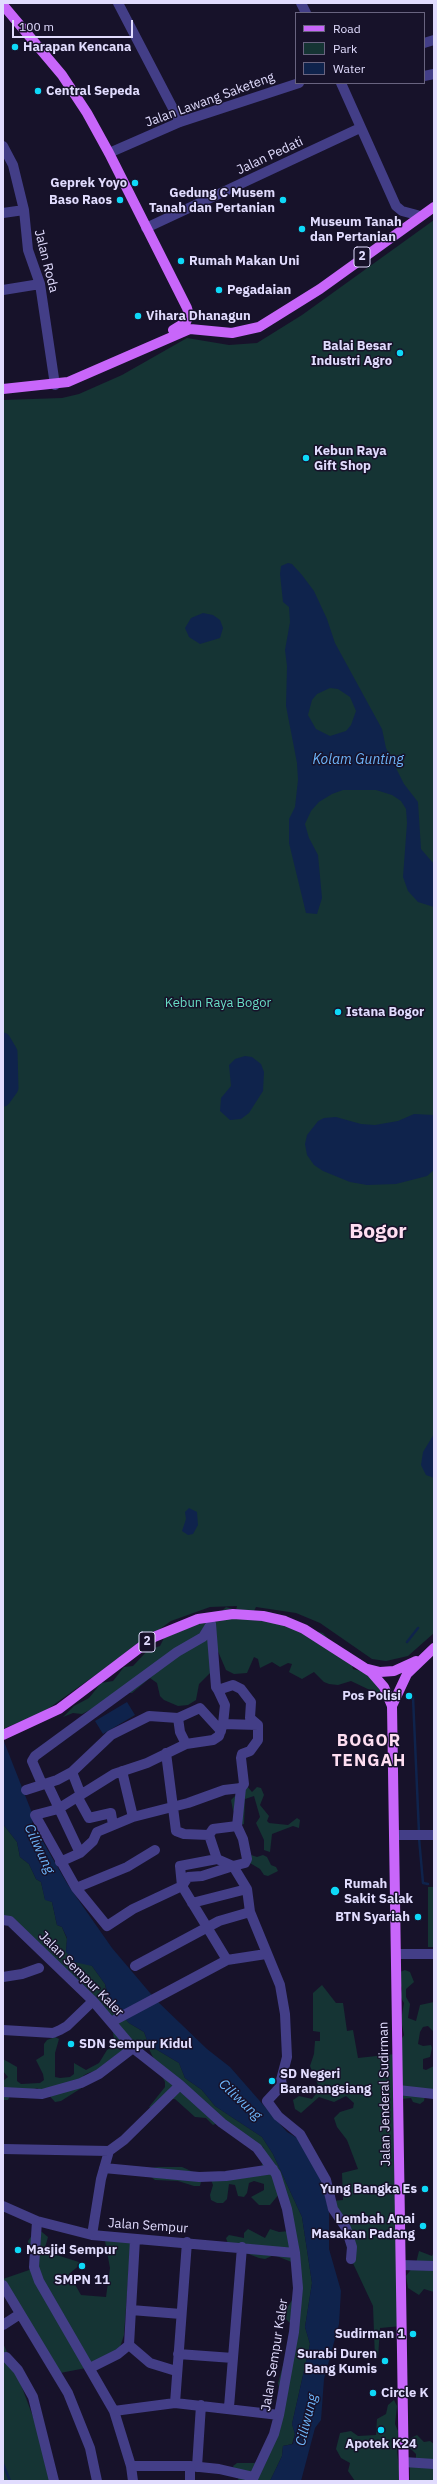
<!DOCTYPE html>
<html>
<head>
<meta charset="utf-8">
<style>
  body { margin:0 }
  #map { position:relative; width:437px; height:2484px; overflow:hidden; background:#17122a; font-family:"IBM Plex Sans",sans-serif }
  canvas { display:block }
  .frame { position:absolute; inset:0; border:4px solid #e1dcfe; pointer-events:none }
  .legend { position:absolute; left:295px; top:12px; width:130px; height:72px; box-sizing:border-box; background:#17122a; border:1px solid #68637f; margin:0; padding:5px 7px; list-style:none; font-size:12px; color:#e1dcfe }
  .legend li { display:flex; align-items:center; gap:8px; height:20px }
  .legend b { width:20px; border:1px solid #68637f }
  .scale { position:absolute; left:12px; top:20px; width:121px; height:18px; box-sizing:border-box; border:2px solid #e1dcfe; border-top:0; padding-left:5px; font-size:12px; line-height:14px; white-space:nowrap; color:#e1dcfe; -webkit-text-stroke:3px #17122a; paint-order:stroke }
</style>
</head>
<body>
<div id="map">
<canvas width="437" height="2484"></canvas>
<div class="frame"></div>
<ul class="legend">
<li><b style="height:5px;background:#c866fa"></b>Road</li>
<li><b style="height:11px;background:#153434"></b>Park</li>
<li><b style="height:11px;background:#0f234c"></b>Water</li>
</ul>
<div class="scale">100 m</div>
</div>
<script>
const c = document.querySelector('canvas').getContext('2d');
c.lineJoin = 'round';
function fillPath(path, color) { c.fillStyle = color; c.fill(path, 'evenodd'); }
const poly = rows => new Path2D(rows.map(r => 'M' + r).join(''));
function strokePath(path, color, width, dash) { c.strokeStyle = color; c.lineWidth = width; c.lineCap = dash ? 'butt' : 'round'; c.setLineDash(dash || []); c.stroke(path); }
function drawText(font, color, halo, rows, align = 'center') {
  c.font = font + ' "IBM Plex Sans",sans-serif'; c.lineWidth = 3; c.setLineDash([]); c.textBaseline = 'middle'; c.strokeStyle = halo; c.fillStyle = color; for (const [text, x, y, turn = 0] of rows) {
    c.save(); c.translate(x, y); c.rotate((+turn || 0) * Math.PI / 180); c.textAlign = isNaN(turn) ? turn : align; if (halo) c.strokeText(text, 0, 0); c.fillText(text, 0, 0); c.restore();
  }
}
fillPath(poly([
  [434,220,434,1633,408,1656,386,1661,372,1659,320,1623,296,1613,256,1607,254,1611,270,1612,315,1634,319,1632,323,1633,352,1665,353,1669,365,1672,381,1689,379,1693,374,1692,351,1681,338,1685,329,1684,324,1682,314,1672,302,1679,289,1672,292,1664,288,1663,280,1667,272,1662,260,1668,258,1659,254,1657,247,1673,234,1674,226,1670,217,1649,210,1673,199,1684,196,1700,188,1705,178,1706,164,1700,160,1696,157,1683,150,1678,132,1693,123,1693,82,1714,73,1713,63,1717,74,1706,89,1698,101,1683,113,1681,124,1667,133,1666,148,1650,160,1646,164,1638,218,1615,226,1607,236,1610,237,1606,210,1607,171,1621,45,1711,3,1729,3,400,62,398,79,394,122,375,187,338,229,345,257,343,302,315],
  [246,1785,252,1792,257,1787,261,1788,264,1795,260,1805,269,1816,267,1821,269,1823,288,1825,297,1818,300,1820,299,1828,293,1826,272,1834,270,1852,264,1850,264,1840,256,1823,260,1817,254,1796,245,1799,244,1824,241,1825,233,1810,231,1800],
  [3,1824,17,1842,20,1857,29,1864,36,1879,41,1882,45,1899,52,1902,57,1925,62,1927,67,1939,66,1952,92,1966,105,1984,108,2000,129,2023,144,2032,149,2045,179,2063,185,2078,202,2090,215,2106,262,2137,273,2154,302,2217,312,2283,305,2327,310,2344,292,2424,295,2434,292,2444,283,2446,282,2456,270,2481,239,2481,233,2466,237,2463,254,2463,259,2461,266,2448,280,2395,278,2383,294,2327,286,2319,287,2308,296,2294,294,2263,274,2255,265,2259,259,2258,238,2250,228,2244,226,2238,229,2235,244,2238,244,2233,248,2229,265,2238,270,2229,279,2232,289,2231,280,2193,270,2205,259,2205,251,2197,264,2190,264,2184,254,2181,249,2183,247,2193,244,2197,238,2196,235,2185,229,2184,227,2199,223,2203,217,2203,211,2200,210,2195,213,2185,211,2180,201,2182,200,2186,194,2186,178,2181,155,2180,151,2177,152,2168,158,2167,182,2167,200,2175,261,2168,265,2153,263,2147,218,2123,213,2125,206,2118,195,2117,175,2099,169,2099,154,2110,149,2107,165,2087,165,2082,149,2049,143,2049,103,2069,88,2073,83,2076,83,2087,61,2101,55,2102,47,2093,37,2088,32,2090,16,2088,12,2091,8,2100,3,2100,3,2081,8,2077,3,2071,3,2059,17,2067,17,2081,21,2084,40,2083,44,2080,43,2074,36,2060,44,2055,44,2044,47,2040,55,2037,59,2039,55,2053,55,2077,60,2078,70,2077,74,2074,74,2063,86,2070,99,2063,107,2050,115,2044,111,2022,3,1920],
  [250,1852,251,1855,257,1857,263,1855,267,1857,271,1865,276,1867,278,1871,268,1876,264,1875,260,1869,250,1863],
  [428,1887,434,1887,434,1947,428,1947],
  [405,1970,410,1972,414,1982,406,1989,406,1997,410,2004,408,2018,416,2021,420,2005,434,2002,434,2032,428,2026,423,2027,420,2032,418,2044,423,2046,431,2045,432,2048,430,2057,423,2059,423,2069,426,2070,434,2066,434,2090,425,2096,424,2101,420,2104,413,2102,411,2098,401,2099,402,2326,380,2328,378,2358,375,2359,373,2306,351,2259,352,2247,331,2201,343,2200,342,2173,358,2169,347,2140,337,2127,334,2118,340,2112,353,2108,354,2103,346,2096,334,2102,319,2097,301,2113,295,2109,293,2100,299,2096,312,2099,318,2091,318,2085,310,2066,314,2054,315,2041,320,2041,320,2032,313,2031,313,1993,322,1985,336,2003,343,2003,347,2031,353,2030,358,2058,395,2054,397,2046,404,2035,401,2020,404,2003,400,1996,402,1989,397,1973],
  [37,2228,48,2237,44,2251,82,2263,69,2274,81,2295,106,2297,110,2268,105,2241,131,2239,124,2335,119,2350,91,2367,55,2374,3,2282,3,2279,32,2269,28,2241],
  [419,2251,432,2256,434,2252,434,2292,424,2289,419,2295,408,2288,406,2276,416,2263],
  [3,2343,20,2382,57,2481,3,2481],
  [394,2400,397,2406,395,2424,398,2431,397,2452,401,2481,355,2481,348,2471,350,2463,341,2458,336,2449,340,2433,351,2431,358,2436,376,2435,377,2419,386,2414,388,2405],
  [417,2435,424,2442,430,2441,434,2444,434,2481,410,2481,410,2462,416,2458,416,2454,408,2446,411,2438]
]), '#153434');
fillPath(poly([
  [288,563,292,564,302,575,314,591,327,619,335,643,382,729,386,748,404,784,418,802,421,849,434,864,434,907,418,902,408,891,403,877,407,823,406,809,401,801,392,795,376,790,343,790,332,794,319,802,311,811,305,824,309,838,318,855,322,898,317,914,306,913,289,843,289,819,295,807,298,780,297,763,286,706,287,666,285,650,290,622,289,607,283,602,280,574,281,566],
  [330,688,338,689,350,697,356,711,351,725,346,731,330,736,316,729,308,715,312,700,317,694],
  [203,613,213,615,220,620,223,628,220,638,200,644,189,637,185,628,191,618],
  [245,1056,252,1057,261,1064,264,1072,263,1091,249,1113,241,1119,230,1120,220,1111,221,1098,231,1086,229,1065,235,1059],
  [414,1114,434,1115,434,1170,427,1176,396,1184,367,1185,350,1182,323,1171,314,1165,307,1155,305,1144,307,1135,318,1121,324,1118,336,1117,361,1124,375,1125,398,1121],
  [434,1434,434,1478,426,1475,421,1465,423,1452],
  [189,1508,197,1512,198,1525,193,1534,188,1535,182,1531,186,1519,185,1512],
  [127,1702,135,1715,103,1734,95,1721],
  [3,1739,34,1818,31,1826,38,1837,42,1840,68,1885,112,1948,156,2000,207,2049,230,2067,287,2132,299,2139,321,2179,329,2212,329,2249,341,2291,339,2324,324,2379,321,2420,315,2428,301,2481,270,2481,282,2456,283,2446,293,2444,295,2434,292,2424,310,2344,305,2327,312,2283,302,2217,273,2154,262,2137,215,2106,202,2090,185,2078,179,2063,149,2045,144,2032,129,2023,105,1999,107,1991,105,1984,92,1966,74,1962,66,1952,67,1938,62,1927,57,1925,52,1902,45,1900,41,1882,36,1879,29,1864,20,1857,17,1842,3,1824]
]), '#0f234c');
strokePath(poly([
  [407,1642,418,1628],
  [413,1697,419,1833],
  [419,1838,423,1883,428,1884],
  [3,2464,10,2481]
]), '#0f234c', 2.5);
strokePath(poly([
  [3,1040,10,1052,11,1088,3,1099]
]), '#0f234c', 15);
strokePath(poly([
  [118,3,180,122],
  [301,3,306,13],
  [424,43,434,40],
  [424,76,434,74],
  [341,83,396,206,402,211,417,215],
  [3,146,13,165,24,210,28,250,40,284,55,385],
  [109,153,180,122,299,83],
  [3,213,24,210],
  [146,228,360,128],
  [3,290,40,284],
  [211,1624,216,1687,218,1690,233,1685,241,1689,251,1702,250,1718,258,1725],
  [218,1690,225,1705,223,1724],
  [178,1718,200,1708,221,1731],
  [258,1725,258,1740,250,1751,242,1754,241,1758,244,1784,241,1788,237,1826,243,1839,247,1859,245,1863,233,1866,247,1889,250,1912,280,1985,285,2014,287,2057,281,2080,282,2085,267,2101,278,2116,300,2134,326,2180,333,2209,346,2228,352,2247,351,2259],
  [166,1753,176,1831,184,1834,209,1835,213,1829,237,1826],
  [122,1771,133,1817],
  [72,1772,81,1795],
  [47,1783,80,1853],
  [42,1784,32,1761,35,1756,177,1652,203,1637,211,1624],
  [26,1790,57,1780,72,1772,111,1735,149,1716,178,1718,180,1732,186,1744],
  [78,1798,89,1818,111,1813,113,1825],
  [209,1835,217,1859],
  [394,1835,434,1835],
  [60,1862,80,1853,93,1841,97,1832,133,1817,188,1803,224,1790,241,1788],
  [76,1888,127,1867,155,1850],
  [192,1903,247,1889],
  [3,1920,10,1921,93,2001,133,2048,180,2085,222,2123,257,2148,276,2174,287,2209,295,2253,298,2288,294,2332,279,2415,274,2434,252,2481],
  [396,1954,434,1954],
  [227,1960,182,1886,180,1866,217,1859,233,1866,202,1876,188,1877,182,1886,133,1909,107,1926,76,1888,35,1815,58,1809,114,1774,147,1763,186,1744,213,1740,219,1736,223,1724,258,1725],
  [135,1966,219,1921,250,1912],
  [3,1977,22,1974,39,1968],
  [111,2022,227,1960,266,1954],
  [3,2030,53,2033,60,2030,67,2026,93,2001],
  [398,2090,434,2094],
  [3,2092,42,2094,81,2083,99,2074,133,2048],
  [3,2149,109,2151,101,2179,92,2235],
  [109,2151,124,2140,180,2085],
  [104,2168,199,2177,226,2176,273,2169],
  [3,2206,37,2221,92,2235,295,2253],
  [37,2221,34,2267,39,2281,114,2411,131,2466,133,2481],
  [135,2239,129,2345,150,2363,176,2371],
  [401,2265,434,2266],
  [3,2285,68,2393,90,2448,97,2481],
  [131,2310,181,2314],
  [3,2325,20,2314],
  [178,2354,233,2358],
  [6,2357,18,2370,33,2397,54,2481],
  [90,2368,118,2354,129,2345],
  [175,2403,187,2242],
  [229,2407,242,2247],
  [114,2411,175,2403,279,2415],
  [404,2462,434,2464],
  [131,2466,190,2466,219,2469,254,2477],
  [197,2467,201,2405],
  [190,2481,190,2466]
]), '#433e87', 10);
strokePath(poly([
  [3,5,62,75,87,113,109,153,187,308,189,315,186,322,173,330],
  [3,389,68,382,190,329,232,333,259,327,320,289,434,207],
  [368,1669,380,1672,394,1671,416,1661],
  [3,1735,59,1709,154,1637,198,1619,233,1614,263,1616,285,1621,304,1629,371,1672,384,1687,392,1706],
  [404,2481,392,1706,407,1674,434,1648]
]), '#c866fa', 10);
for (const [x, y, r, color] of [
  [15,47,4,"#0ed9f8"],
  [38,91,4,"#0ed9f8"],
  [135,183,4,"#0ed9f8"],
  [120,200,4,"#0ed9f8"],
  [283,200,4,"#0ed9f8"],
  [302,229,4,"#0ed9f8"],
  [181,261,4,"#0ed9f8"],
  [219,290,4,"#0ed9f8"],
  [138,316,4,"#0ed9f8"],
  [400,353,4,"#0ed9f8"],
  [306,458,4,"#0ed9f8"],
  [338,1012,4,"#0ed9f8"],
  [409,1696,4,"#0ed9f8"],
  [335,1891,5,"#0ed9f8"],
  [418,1917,4,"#0ed9f8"],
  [71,2044,4,"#0ed9f8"],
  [272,2081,4,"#0ed9f8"],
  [425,2189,4,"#0ed9f8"],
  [423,2226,4,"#0ed9f8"],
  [18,2250,4,"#0ed9f8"],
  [82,2266,4,"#0ed9f8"],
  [413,2334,4,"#0ed9f8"],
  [385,2361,4,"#0ed9f8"],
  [373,2393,4,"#0ed9f8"],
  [381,2430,4,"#0ed9f8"]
]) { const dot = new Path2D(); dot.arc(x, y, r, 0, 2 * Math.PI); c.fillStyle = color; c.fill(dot); strokePath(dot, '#17122a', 1.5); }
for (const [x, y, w] of [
  [362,257,16],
  [147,1642,16]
]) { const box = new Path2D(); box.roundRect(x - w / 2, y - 10, w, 20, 3); c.fillStyle = '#17122a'; c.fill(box); strokePath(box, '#e1dcfe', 1); }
drawText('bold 12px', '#e1dcfe', null, [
  ["2",362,257],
  ["2",147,1642]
]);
drawText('bold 13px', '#e1dcfe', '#17122a', [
  ["Harapan Kencana",23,47],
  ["Central Sepeda",46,91],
  ["Geprek Yoyo",127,183,"right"],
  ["Gedung C Musem",275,193,"right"],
  ["Tanah dan Pertanian",275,208,"right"],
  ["Baso Raos",112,200,"right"],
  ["Museum Tanah",310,222],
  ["dan Pertanian",310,237],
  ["Rumah Makan Uni",189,261],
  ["Pegadaian",227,290],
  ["Vihara Dhanagun",146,316],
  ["Balai Besar",392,346,"right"],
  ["Industri Agro",392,361,"right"],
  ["Kebun Raya",314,451],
  ["Gift Shop",314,466],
  ["Istana Bogor",346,1012],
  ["Pos Polisi",401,1696,"right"],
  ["Rumah",344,1884],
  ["Sakit Salak",344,1899],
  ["BTN Syariah",410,1917,"right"],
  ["SDN Sempur Kidul",79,2044],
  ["SD Negeri",280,2074],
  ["Baranangsiang",280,2089],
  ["Yung Bangka Es",417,2189,"right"],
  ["Lembah Anai",415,2219,"right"],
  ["Masakan Padang",415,2234,"right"],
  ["Masjid Sempur",26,2250],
  ["SMPN 11",82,2280,"center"],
  ["Sudirman 1",405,2334,"right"],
  ["Surabi Duren",377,2354,"right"],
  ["Bang Kumis",377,2369,"right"],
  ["Circle K",381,2393],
  ["Apotek K24",381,2444,"center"]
], 'left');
drawText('13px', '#e1dcfe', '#17122a', [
  ["Jalan Lawang Saketeng",210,100,-20],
  ["Jalan Pedati",270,156,-25],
  ["Jalan Roda",46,261,76],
  ["Jalan Sempur Kaler",81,1974,45],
  ["Jalan Jenderal Sudirman",385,2094,-91],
  ["Jalan Sempur",148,2226,4],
  ["Jalan Sempur Kaler",275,2355,-81]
]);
drawText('13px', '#68ddc4', '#17122a', [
  ["Kebun Raya Bogor",218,1003]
]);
drawText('italic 14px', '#6db5fa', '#17122a', [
  ["Kolam Gunting",358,760],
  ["Ciliwung",39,1849,65],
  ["Ciliwung",240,2100,43],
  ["Ciliwung",307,2420,-76]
]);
c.letterSpacing = '1px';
drawText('bold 17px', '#fedef1', '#17122a', [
  ["BOGOR",369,1741],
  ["TENGAH",369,1761]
]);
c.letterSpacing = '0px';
drawText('bold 21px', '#fedef1', '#17122a', [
  ["Bogor",378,1232]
]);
</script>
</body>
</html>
